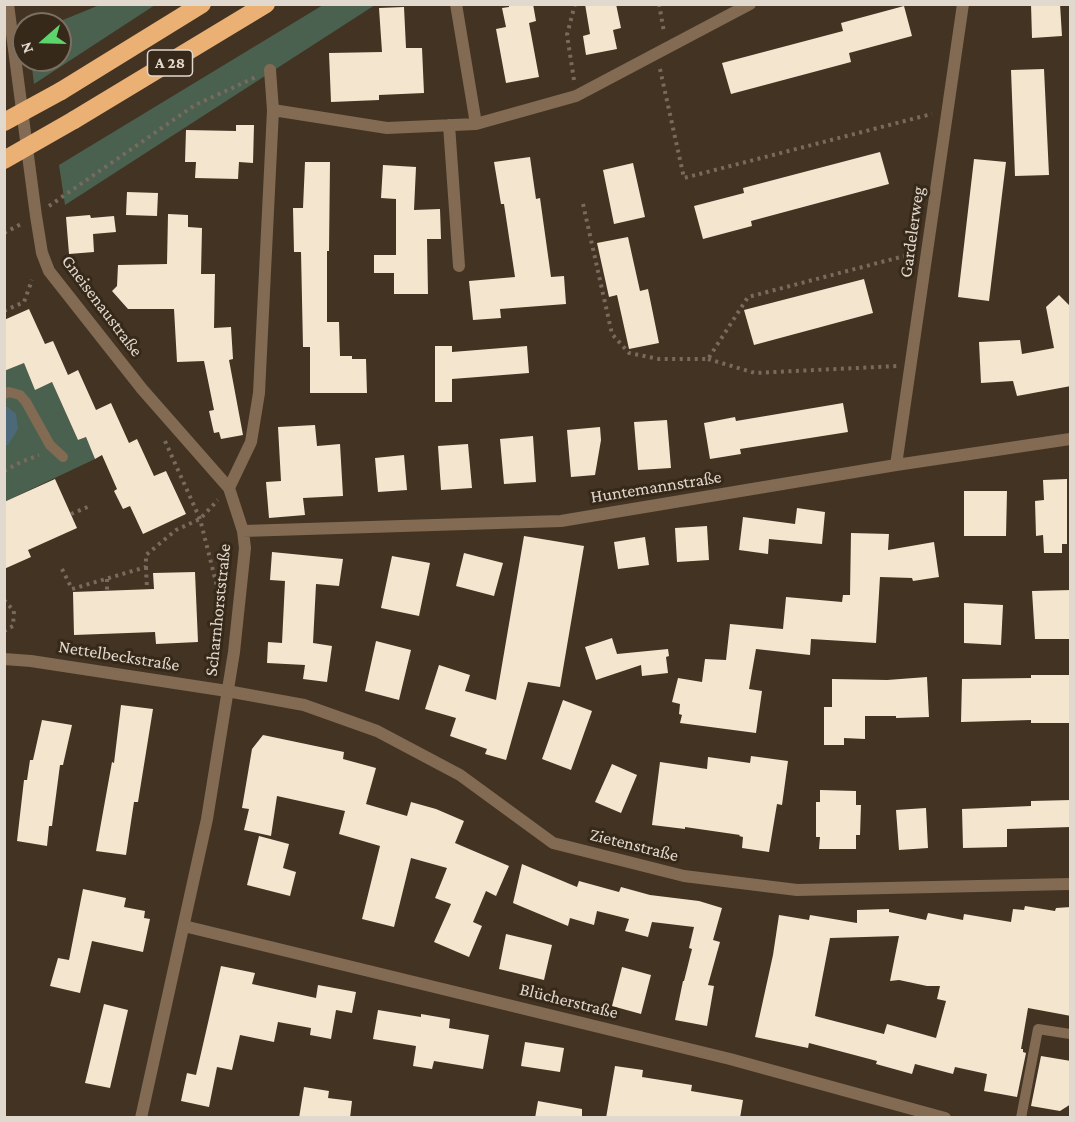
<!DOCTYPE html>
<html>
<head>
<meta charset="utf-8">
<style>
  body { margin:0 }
  #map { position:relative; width:1075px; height:1122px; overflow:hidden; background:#423323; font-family:"Crimson Pro",serif }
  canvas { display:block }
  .frame { position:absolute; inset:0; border:6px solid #e1d8ce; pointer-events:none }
  .north { position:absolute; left:12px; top:12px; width:60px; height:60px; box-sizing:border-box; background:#372919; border:2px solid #7b6f61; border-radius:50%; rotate:250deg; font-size:16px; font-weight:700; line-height:24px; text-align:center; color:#e1d8ce }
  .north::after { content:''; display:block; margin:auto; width:21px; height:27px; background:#5cd56d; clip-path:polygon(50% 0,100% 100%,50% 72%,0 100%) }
</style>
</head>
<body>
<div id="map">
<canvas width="1075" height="1122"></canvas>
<div class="frame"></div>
<div class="north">N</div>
</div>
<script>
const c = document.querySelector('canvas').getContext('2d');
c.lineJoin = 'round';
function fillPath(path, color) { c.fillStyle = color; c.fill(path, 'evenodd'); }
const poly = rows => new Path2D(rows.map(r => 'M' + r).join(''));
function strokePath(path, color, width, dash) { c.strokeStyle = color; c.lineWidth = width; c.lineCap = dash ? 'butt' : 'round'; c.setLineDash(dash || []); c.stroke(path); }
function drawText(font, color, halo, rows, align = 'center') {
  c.font = font + ' "Crimson Pro",serif'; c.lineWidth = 6; c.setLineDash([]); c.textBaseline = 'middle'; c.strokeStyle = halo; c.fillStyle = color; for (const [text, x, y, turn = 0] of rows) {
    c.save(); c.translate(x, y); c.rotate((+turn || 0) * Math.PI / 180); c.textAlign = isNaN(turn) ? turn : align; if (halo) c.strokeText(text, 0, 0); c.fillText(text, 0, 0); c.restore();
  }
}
fillPath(poly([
  [102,4,155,5,34,84,31,60,60,60,60,24,53,24],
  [323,5,375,5,65,205,59,165],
  [24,363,35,389,52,382,78,440,86,437,95,459,6,501,4,509,4,371]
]), '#4a6150');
fillPath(poly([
  [5,407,8,407,16,414,18,429,8,445,5,445]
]), '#4b6978');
fillPath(poly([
  [509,4,533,4,536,21,529,23,539,77,506,83,496,29,506,27,502,8,509,7],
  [585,4,616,4,621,28,613,30,617,49,586,55,583,36,590,34],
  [1031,4,1060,4,1062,36,1032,38],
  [904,6,912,36,849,53,851,62,731,94,722,63,843,31,841,23],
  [404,7,406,48,422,48,424,93,379,95,379,100,331,102,329,53,382,52,379,8],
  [1044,69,1049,175,1015,176,1011,70],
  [236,125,254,125,253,163,239,162,238,179,195,178,196,162,185,162,186,130,236,131],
  [880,152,889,184,751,221,752,226,703,239,694,206,744,193,743,188],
  [530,157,536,199,540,198,551,277,564,276,566,304,500,309,501,318,473,320,469,281,515,277,504,204,501,204,494,162],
  [974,159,1006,162,989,301,958,297],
  [305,162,330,162,329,251,327,251,327,322,339,322,340,356,352,356,352,359,366,359,367,393,310,393,310,347,303,347,301,252,294,252,293,208,303,208],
  [633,163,645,217,614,224,603,170],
  [383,165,416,167,414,210,440,209,441,239,427,239,428,294,394,294,394,273,374,273,374,255,396,255,396,199,381,198],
  [127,192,158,193,157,216,126,215],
  [168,214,188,215,188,227,202,228,201,274,215,274,214,328,231,327,233,359,229,360,243,435,221,439,219,432,214,433,209,411,214,410,204,361,177,362,174,309,128,309,112,291,117,286,118,265,167,264],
  [90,215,91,218,114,216,116,232,93,234,94,252,69,254,66,217],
  [628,237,640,291,648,289,659,343,629,349,617,295,609,297,597,243],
  [864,279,873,313,754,345,744,310],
  [1059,295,1071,307,1071,386,1017,396,1013,381,981,383,979,342,1020,340,1022,354,1054,348,1046,307],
  [29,309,45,344,53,341,68,375,78,370,96,410,111,403,129,443,137,439,154,476,166,471,186,514,143,534,130,506,123,509,114,491,117,489,102,455,95,459,86,437,78,440,52,382,35,390,24,363,4,371,4,320],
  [435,346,452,346,452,352,527,346,529,373,452,379,452,402,435,402],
  [843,403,848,432,740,449,741,454,710,459,704,423,735,417,736,421],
  [667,420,671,468,638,470,634,422],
  [315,425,317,446,340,444,343,496,303,498,305,515,269,518,266,482,281,481,278,427],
  [600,427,601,440,595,475,571,477,567,430],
  [533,436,536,482,504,484,500,439],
  [468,444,472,488,441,490,438,446],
  [404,455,407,490,378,492,375,458],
  [55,479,77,528,28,550,31,557,4,569,4,502],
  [1067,479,1067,544,1062,544,1062,553,1044,553,1043,535,1036,536,1035,501,1044,500,1043,480],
  [964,491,1007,491,1006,536,964,536],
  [797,508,825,512,822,544,769,539,768,554,739,550,743,517,795,524],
  [707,526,709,560,677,562,675,528],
  [851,533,889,534,888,550,934,542,939,577,913,581,912,578,880,577,876,643,811,639,810,655,756,649,749,689,762,691,756,733,680,723,682,715,679,714,680,704,672,702,678,678,702,682,705,659,726,660,730,624,783,629,786,597,842,602,843,595,850,595],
  [524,536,584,546,560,687,528,682,506,760,485,754,487,749,450,736,456,718,425,709,439,665,470,675,465,691,496,700],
  [645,537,649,565,618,569,614,542],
  [272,552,343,559,339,586,316,584,313,643,332,646,327,682,303,679,305,665,267,663,268,642,282,643,285,581,270,580],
  [464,553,503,563,494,596,456,586],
  [392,556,430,563,419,616,381,608],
  [195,572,198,642,156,644,155,632,74,635,73,592,154,589,153,573],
  [1071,590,1071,639,1035,639,1032,591],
  [964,603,1003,605,1001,645,964,643],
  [612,638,617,654,668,649,669,656,666,657,668,673,642,676,641,665,596,680,585,647],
  [376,641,411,650,399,700,365,691],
  [1031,675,1071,675,1071,723,1031,723,1031,720,961,722,962,679,1031,678],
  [927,677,929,717,896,718,896,716,865,716,865,739,844,738,844,745,824,745,824,707,832,707,832,679,887,680],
  [563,700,592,711,571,770,542,759],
  [121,705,153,709,138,802,134,802,126,855,96,851,112,762,114,763],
  [42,720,72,725,63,765,60,765,52,826,49,826,47,846,17,841,24,780,27,780,30,760,33,760],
  [263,735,344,752,343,759,376,768,366,804,407,816,411,802,436,809,464,821,455,843,509,866,496,896,486,891,473,922,482,926,469,957,434,942,451,904,435,898,447,868,411,858,394,927,362,919,380,846,339,834,345,811,277,796,271,836,244,830,249,809,242,808,252,749],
  [751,756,788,761,782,805,777,804,769,852,742,848,743,837,739,836,740,835,685,827,685,829,652,825,660,762,707,769,708,757,750,763],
  [612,764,637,775,621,813,595,802],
  [820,790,856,791,856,805,861,805,860,835,856,835,856,849,819,849,820,837,816,837,816,802,820,802],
  [1071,800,1071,827,1007,829,1007,847,963,848,962,809,1031,806,1031,801],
  [926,808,928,848,899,850,896,810],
  [259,836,289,844,283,868,296,872,290,896,247,885],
  [522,864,577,887,579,881,619,892,621,887,650,895,699,901,722,908,713,940,720,942,708,985,714,986,707,1026,675,1020,683,981,684,981,692,949,689,948,694,927,652,922,648,937,625,931,629,919,597,911,594,925,570,918,568,926,513,903],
  [83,889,126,898,124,907,145,911,144,918,150,919,143,952,92,941,80,993,50,986,58,958,69,960],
  [1025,906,1055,911,1056,908,1071,907,1071,1016,1028,1008,1021,1049,1023,1049,1023,1052,1026,1053,1017,1097,984,1091,987,1074,955,1067,953,1074,915,1064,912,1074,876,1064,877,1061,809,1043,808,1048,755,1037,773,955,779,915,809,920,810,915,857,923,857,910,889,909,889,912,926,920,928,913,963,920,964,914,1011,922,1013,909,1024,910],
  [899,936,890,981,899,980,927,986,940,986,937,999,946,1001,936,1038,887,1024,884,1034,815,1016,830,938],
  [506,934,552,945,544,980,499,969],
  [221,966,255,973,252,984,316,998,318,985,356,992,352,1013,336,1010,331,1039,310,1035,311,1028,278,1022,274,1042,240,1035,232,1070,217,1067,209,1107,181,1101,187,1073,196,1075],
  [622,967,651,975,641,1014,612,1006],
  [104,1004,128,1010,110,1088,85,1083],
  [378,1010,421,1017,421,1014,450,1019,449,1028,489,1035,483,1069,434,1061,432,1069,413,1066,416,1046,373,1039],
  [525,1042,564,1048,560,1072,521,1066],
  [1041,1056,1071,1061,1071,1104,1060,1111,1031,1106],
  [615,1066,643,1070,642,1077,692,1085,691,1091,743,1100,740,1118,606,1118],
  [304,1087,329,1091,328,1098,352,1101,350,1118,299,1118],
  [538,1101,582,1109,582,1118,535,1118]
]), '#f4e5ce');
strokePath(poly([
  [659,4,664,32],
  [660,69,684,178,932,114],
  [574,80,567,35,575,4],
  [583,204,612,334,629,353,659,359,708,359,748,297,912,254],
  [49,206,195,105,256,77],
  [4,233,23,223],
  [4,311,24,302,32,280],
  [708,359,755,373,897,366],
  [165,441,200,519,222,606],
  [4,471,21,462,39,455],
  [71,514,90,506],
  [146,567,147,589],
  [62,569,72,589,146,567,146,555,176,530,200,519,218,500],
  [107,579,107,591],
  [4,600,14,611,13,626,4,631]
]), '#786b5d', 4, [3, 4.5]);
strokePath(poly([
  [4,394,9,392,20,395,26,402,50,445,63,457],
  [1021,1118,1038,1029,1070,1034]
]), '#826a53', 10);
strokePath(poly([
  [8,4,36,216,42,253,49,271,142,389,229,488,243,531,245,548,234,652,207,819,141,1118],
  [456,4,476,124],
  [273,110,387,128,476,124,576,96,750,4],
  [449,125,459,266],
  [896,465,963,4],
  [229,488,251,442,259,393,273,110,270,70],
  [243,531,561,521,896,465,1070,439],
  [4,659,31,661,227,691,304,705,377,731,460,775,553,843,684,876,797,890,1070,884],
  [184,926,730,1059,945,1118]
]), '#826a53', 12);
strokePath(poly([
  [61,91,202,4],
  [74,120,266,4]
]), '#eab074', 18);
strokePath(poly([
  [4,122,61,91],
  [4,160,74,120]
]), '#eab074', 18);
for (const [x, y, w] of [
  [170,63,45]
]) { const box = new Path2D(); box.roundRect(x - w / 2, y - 13, w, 26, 4.5); c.fillStyle = '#372919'; c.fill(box); strokePath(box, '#e1d8ce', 1.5); }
drawText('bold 16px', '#e1d8ce', null, [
  ["A 28",170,63]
]);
drawText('18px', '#e1d8ce', '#372919', [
  ["Gardelerweg",912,232,-82],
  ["Gneisenaustraße",102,306,53],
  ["Huntemannstraße",656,487,-9],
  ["Scharnhorststraße",218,610,-84],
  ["Nettelbeckstraße",119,656,9],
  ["Zietenstraße",634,845,14],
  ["Blücherstraße",569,1001,14]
]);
</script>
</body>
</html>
